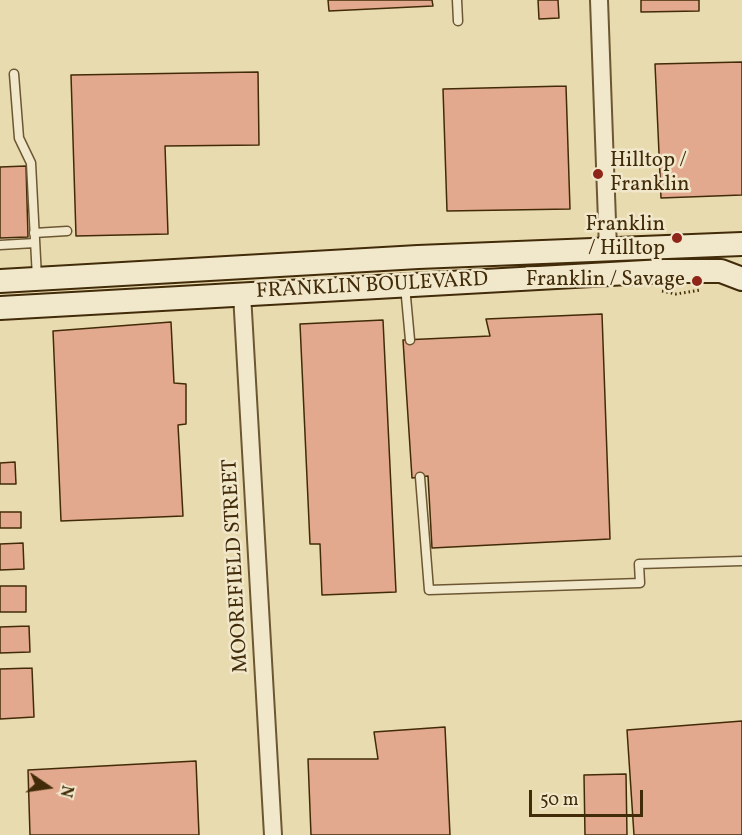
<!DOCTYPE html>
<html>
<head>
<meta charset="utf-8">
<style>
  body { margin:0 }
  #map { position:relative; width:742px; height:835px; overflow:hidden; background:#e9dbb0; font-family:Vollkorn,serif }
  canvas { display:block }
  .north { position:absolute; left:18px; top:757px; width:60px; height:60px; -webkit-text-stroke:4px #f1e8cc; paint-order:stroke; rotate:103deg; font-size:16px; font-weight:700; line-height:24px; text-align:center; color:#422b08 }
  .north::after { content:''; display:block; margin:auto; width:21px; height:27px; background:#422b08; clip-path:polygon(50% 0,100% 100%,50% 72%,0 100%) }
  .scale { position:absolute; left:529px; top:790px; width:114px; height:27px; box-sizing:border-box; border:3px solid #422b08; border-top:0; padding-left:8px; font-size:18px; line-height:21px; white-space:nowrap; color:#422b08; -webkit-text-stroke:4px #f1e8cc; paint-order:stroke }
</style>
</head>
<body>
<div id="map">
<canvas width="742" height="835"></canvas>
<div class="north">N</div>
<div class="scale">50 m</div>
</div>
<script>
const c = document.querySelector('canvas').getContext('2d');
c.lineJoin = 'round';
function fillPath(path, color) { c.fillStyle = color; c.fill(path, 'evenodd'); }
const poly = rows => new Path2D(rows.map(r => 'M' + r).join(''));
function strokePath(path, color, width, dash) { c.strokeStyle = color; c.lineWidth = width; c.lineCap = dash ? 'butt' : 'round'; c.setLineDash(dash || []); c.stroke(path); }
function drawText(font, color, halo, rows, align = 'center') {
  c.font = font + ' Vollkorn,serif'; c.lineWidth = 5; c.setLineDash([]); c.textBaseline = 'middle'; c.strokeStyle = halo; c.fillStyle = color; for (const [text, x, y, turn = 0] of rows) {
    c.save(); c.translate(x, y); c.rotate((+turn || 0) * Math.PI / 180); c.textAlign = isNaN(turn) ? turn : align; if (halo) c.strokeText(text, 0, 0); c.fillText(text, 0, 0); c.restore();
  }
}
const building = poly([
  [328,0,432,0,433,6,329,11,328,0],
  [538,0,558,0,559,18,539,19,538,0],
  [641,0,699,0,699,11,641,12,641,0],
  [742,62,742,195,661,198,655,64,742,62],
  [258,72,259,145,165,146,168,234,76,236,71,75,258,72],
  [566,86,570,209,447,211,443,89,566,86],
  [26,166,28,237,0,238,0,167,26,166],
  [602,314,610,539,432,548,428,476,412,478,403,340,490,336,486,319,602,314],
  [383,320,396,592,322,595,320,544,310,544,300,324,383,320],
  [171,322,174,383,186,384,186,424,178,425,183,516,61,521,53,331,171,322],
  [15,462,16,484,0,484,0,463,15,462],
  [0,512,21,512,21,528,0,528,0,512],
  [23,543,24,569,0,570,0,544,23,543],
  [0,586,26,586,26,612,0,612,0,586],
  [29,626,30,652,0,653,0,627,29,626],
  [32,668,34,717,0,719,0,669,32,668],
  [742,721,742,835,634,835,627,730,742,721],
  [445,727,450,835,311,835,308,759,378,759,374,732,445,727],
  [196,761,199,835,30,835,28,770,196,761],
  [626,774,627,835,585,835,584,775,626,774]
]);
fillPath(building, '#e3a98e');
strokePath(building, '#422b08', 1.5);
const lane = poly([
  [457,0,458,21],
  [14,74,19,138,31,163,37,278],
  [34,233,67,231],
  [0,245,35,243],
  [405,286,410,340],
  [420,477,429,590,640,583,639,564,742,561]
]);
const street = poly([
  [599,0,608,249],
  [242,294,273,835]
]);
const secondary = poly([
  [0,281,418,257,742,244],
  [0,308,664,271,721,271,742,279]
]);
strokePath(lane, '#6c5732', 11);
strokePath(street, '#6c5732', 20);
strokePath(secondary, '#422b08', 26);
strokePath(poly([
  [662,291,676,294,700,290]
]), '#422b08', 3, [1.5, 3]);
strokePath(lane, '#f1e8cc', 8);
strokePath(street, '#f1e8cc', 16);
strokePath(secondary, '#f1e8cc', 22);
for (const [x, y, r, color] of [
  [598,174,6,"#8f2418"],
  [677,238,6,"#8f2418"],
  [697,281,6,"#8f2418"]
]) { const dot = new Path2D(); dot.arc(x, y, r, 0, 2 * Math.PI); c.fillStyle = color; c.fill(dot); strokePath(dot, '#f1e8cc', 2); }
drawText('21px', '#422b08', '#f1e8cc', [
  ["Hilltop /",610,162,"left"],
  ["Franklin",610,186,"left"],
  ["Franklin",665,226],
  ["/ Hilltop",665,250],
  ["Franklin / Savage",685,281]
], 'right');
drawText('21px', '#422b08', '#f1e8cc', [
  ["FRANKLIN BOULEVARD",372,287,-3],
  ["MOOREFIELD STREET",237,566,-93]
]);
</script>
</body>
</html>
